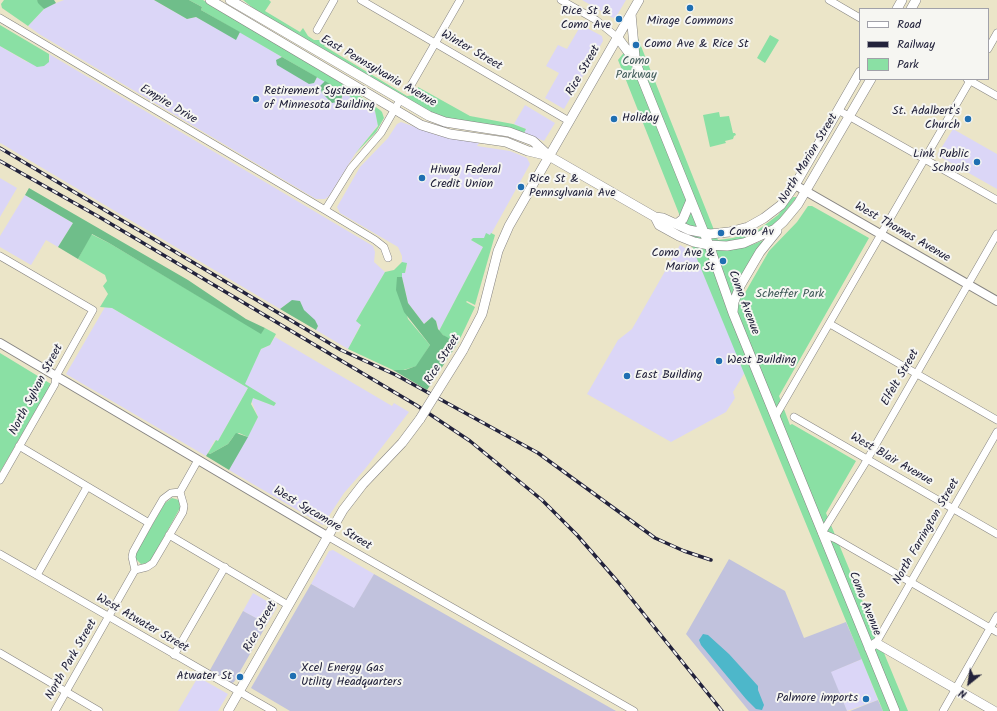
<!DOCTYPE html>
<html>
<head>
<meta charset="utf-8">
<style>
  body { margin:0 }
  #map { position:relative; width:997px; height:711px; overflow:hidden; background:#ebe5c8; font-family:Kalam,sans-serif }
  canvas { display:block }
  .legend { position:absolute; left:859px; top:8px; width:130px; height:72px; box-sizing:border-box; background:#f6f6f2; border:1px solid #a1a1a9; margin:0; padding:5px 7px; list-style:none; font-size:12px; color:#22223b }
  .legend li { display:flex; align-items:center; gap:8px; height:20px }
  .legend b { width:20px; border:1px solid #a1a1a9 }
  .north { position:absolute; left:949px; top:663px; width:40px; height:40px; -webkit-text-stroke:3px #f6f6f2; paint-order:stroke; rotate:210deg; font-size:11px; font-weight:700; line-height:16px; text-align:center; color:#22223b }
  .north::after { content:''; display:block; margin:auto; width:14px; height:18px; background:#22223b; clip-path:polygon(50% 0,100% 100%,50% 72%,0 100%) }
</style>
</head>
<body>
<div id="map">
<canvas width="997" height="711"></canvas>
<ul class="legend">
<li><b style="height:5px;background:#fff"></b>Road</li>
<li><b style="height:5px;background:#22223b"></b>Railway</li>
<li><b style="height:11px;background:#8ae0a4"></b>Park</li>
</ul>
<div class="north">N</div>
</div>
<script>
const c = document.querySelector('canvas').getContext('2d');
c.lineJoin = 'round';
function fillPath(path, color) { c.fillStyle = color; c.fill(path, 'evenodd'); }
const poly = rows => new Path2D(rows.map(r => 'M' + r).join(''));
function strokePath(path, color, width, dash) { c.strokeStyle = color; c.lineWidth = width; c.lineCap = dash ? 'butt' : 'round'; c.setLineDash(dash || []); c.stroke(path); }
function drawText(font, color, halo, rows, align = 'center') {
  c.font = font + ' Kalam,sans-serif'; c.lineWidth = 4; c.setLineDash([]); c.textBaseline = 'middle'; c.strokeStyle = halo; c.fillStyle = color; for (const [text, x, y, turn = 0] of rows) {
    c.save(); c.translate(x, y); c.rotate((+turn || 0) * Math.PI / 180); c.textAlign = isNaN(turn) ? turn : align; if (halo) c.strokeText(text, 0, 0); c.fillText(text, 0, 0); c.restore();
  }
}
fillPath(poly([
  [64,0,154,0,187,19,196,17,236,39,240,32,282,57,278,59,314,83,317,77,325,81,321,88,322,93,332,103,342,99,343,92,375,111,378,125,355,154,329,196,325,199,316,199,39,34,28,26,46,7],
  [582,0,626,0,616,17,613,18],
  [581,25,602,36,603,41,564,109,545,98,559,73,546,66,558,45,567,49],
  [0,46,27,62,46,64,50,59,49,54,373,246,375,252,374,262,385,272,356,321,361,324,348,349,316,330,318,327,303,310,300,301,288,303,280,309,2,144,0,143],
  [525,105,555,123,544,141,524,133,526,129,514,124],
  [401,122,440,136,480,142,477,146,510,151,527,158,530,164,490,236,484,238,473,238,471,240,483,247,439,331,436,321,428,320,424,324,408,303,402,277,402,273,405,273,407,265,402,262,402,256,398,247,340,213,337,207,360,167,388,138,397,124],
  [953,129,997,154,997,189,937,155],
  [0,178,17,188,0,217],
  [25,195,73,223,58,247,46,240,31,265,0,247,0,236],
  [680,245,695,254,745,372,733,392,735,398,726,412,671,442,587,394,618,340,632,329],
  [105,307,112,308,248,388,218,441,215,440,206,456,66,374],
  [275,337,392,406,394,403,409,412,365,469,344,493,323,525,229,470,258,417,251,400,253,398,274,406,276,403,244,384,261,349,270,345],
  [333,550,374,574,354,609,311,584,329,551],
  [253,593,277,607,267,624,243,611],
  [862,659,878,700,847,711,830,672],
  [198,677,228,694,218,711,178,711]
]), '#dbd6f7');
fillPath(poly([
  [729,559,785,591,804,638,846,622,862,659,831,672,847,711,749,711,686,634],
  [374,574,616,711,290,711,251,688,311,584,354,608],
  [243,611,267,624,234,682,232,683,210,670],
  [878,700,883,711,850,711]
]), '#c1c2dd');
fillPath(poly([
  [4,0,37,0,44,9,28,26,2,8,1,4],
  [189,0,203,0,343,84,380,110,382,112,384,118,376,132,355,154,378,126,375,111,201,10,202,7],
  [243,0,269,0,271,2,265,11,300,32,303,28,308,36,314,40,323,40,326,43,324,46,407,96,416,95,418,87,470,116,513,124,526,129,524,133,510,128,451,119,428,112,258,12],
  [0,25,49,54,49,62,44,66,37,67,0,46],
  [770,35,779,40,765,63,757,58],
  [637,36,718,240,733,238,758,230,778,215,793,197,797,197,776,223,728,250,749,246,764,240,738,286,742,298,769,251,797,222,808,206,812,206,869,238,779,396,790,425,792,424,856,461,826,513,908,711,883,711,695,254,618,60],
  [719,112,720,117,729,116,733,133,735,133,736,135,734,136,733,139,725,141,726,143,710,147,703,115],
  [486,233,490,235,491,233,495,235,475,305,467,301,466,302,475,307,458,343,446,338,439,331,483,247,471,240,473,238,484,238],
  [91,234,109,243,261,333,265,328,276,334,270,345,261,349,245,384,276,403,274,406,253,398,251,404,258,417,248,437,239,433,233,437,228,444,210,454,208,453,216,440,218,441,248,388,112,308,100,307,108,294,103,286,107,281,105,275,78,259],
  [402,262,407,263,405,273,402,273,402,277,397,277,408,319,430,345,417,366,400,371,393,370,348,349,361,325,356,321,385,272,394,270],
  [0,353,51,384,0,472],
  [172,498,179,500,180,508,151,560,148,563,141,564,136,559,136,553,165,503]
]), '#8ae0a4');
fillPath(poly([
  [37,0,54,0,56,3,44,9,38,3],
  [154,0,189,0,202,7,201,10,240,32,236,40,196,17,187,19],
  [282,57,317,77,314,83,309,84,277,65,276,60],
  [325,81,343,92,341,101,332,103,322,93,320,86],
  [29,188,188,280,246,319,265,328,261,334,109,243,92,234,78,259,58,247,73,223,25,195],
  [397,277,402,277,408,303,424,324,432,317,436,321,438,329,443,335,458,343,427,390,393,370,405,370,416,366,430,345,404,312,396,290],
  [292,300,300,301,304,310,315,320,318,326,316,330,280,309],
  [236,433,248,437,229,470,206,456,208,453,210,454,228,444]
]), '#6fbe8a');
fillPath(poly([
  [703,634,708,635,729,654,758,686,758,690,764,705,762,710,756,709,746,699,701,645,699,640]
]), '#4db7ca');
const minor = poly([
  [361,0,569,121],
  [561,0,596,20,618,38],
  [829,0,860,18],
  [0,18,325,210,351,168,381,133,400,100],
  [317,30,334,0],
  [988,49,997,33],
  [967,79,997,96],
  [410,87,460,0],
  [838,110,997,200],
  [325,210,375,240,384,247,388,258],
  [997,234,864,465,822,533,836,539,997,632],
  [0,256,93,310,56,376,55,384,0,480],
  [830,324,997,420],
  [775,417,971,79],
  [794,417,997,534],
  [19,446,149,523],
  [169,535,288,605],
  [327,536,634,711],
  [0,554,273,711],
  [135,570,147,567,153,563,183,512,184,506,180,492,198,460],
  [135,570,132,557,133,552,149,523,163,499,171,493,180,492],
  [37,575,87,487],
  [876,643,997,432],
  [0,653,99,711],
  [174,655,225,567],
  [55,711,135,570],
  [943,711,997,616]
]);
const tertiary = poly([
  [795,185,997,301],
  [0,343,327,536]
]);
const secondary = poly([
  [210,0,421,125,450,134,506,142,528,151,549,156,655,217,663,218,689,230,710,234,729,232,748,227,764,218,781,205,795,185,860,72],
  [230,0,429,116,445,122,509,132,533,141,547,154],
  [897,9,902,0],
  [911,9,916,0],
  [631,14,635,57],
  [618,38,635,61,709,245,733,313,895,711],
  [655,217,659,225,679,236,694,242,709,245,727,246,744,243,775,229,783,222,798,204,871,79],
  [673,223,678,223,683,219,691,200],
  [733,312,734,302,740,286,760,252,777,231],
  [463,350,482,314,498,251,509,226,639,0],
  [869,648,876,643,994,711],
  [228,711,343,510,363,484,402,443,420,419]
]);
strokePath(minor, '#868482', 8);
strokePath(tertiary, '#868482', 10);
strokePath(secondary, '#868482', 10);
strokePath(minor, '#fff', 7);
strokePath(tertiary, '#fff', 8);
strokePath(secondary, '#fff', 9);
const rail = poly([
  [0,148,341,350,396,375,538,453,655,538,684,551,711,560],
  [0,161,101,218,416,405,470,441,542,500,577,535,618,582,722,711]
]);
strokePath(rail, '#22223b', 3.5);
strokePath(rail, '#f6f6f2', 2, [6]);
const secondaryBridge = poly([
  [420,419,463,350]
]);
strokePath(secondaryBridge, '#868482', 10, []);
strokePath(secondaryBridge, '#fff', 9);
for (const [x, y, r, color] of [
  [690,8,4,"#1f6fb2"],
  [619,19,4,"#1f6fb2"],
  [636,45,4,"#1f6fb2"],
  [256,99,4,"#1f6fb2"],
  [614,119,4,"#1f6fb2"],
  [968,119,4,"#1f6fb2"],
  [977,162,4,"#1f6fb2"],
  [422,178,4,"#1f6fb2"],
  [521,187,4,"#1f6fb2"],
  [721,233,4,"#1f6fb2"],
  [723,261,4,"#1f6fb2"],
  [719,361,4,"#1f6fb2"],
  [627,376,4,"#1f6fb2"],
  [293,676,4,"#1f6fb2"],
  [240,677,4,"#1f6fb2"],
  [866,699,4,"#1f6fb2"]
]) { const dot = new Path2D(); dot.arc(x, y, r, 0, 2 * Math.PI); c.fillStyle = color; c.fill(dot); strokePath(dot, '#f6f6f2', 1.5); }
drawText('12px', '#22223b', '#f6f6f2', [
  ["Rice St &",611,12,"right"],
  ["Como Ave",611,26,"right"],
  ["Mirage Commons",690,22,"center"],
  ["Como Ave & Rice St",644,45],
  ["Retirement Systems",264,92],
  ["of Minnesota Building",264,106],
  ["St. Adalbert's",960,112,"right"],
  ["Church",960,126,"right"],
  ["Holiday",622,119],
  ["Link Public",969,155,"right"],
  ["Schools",969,169,"right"],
  ["Hiway Federal",430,171],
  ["Credit Union",430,185],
  ["Rice St &",529,180],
  ["Pennsylvania Ave",529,194],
  ["Como Av",729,233],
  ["Como Ave &",715,254,"right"],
  ["Marion St",715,268,"right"],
  ["West Building",727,361],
  ["East Building",635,376],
  ["Xcel Energy Gas",301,669],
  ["Utility Headquarters",301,683],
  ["Atwater St",232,677,"right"],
  ["Palmore imports",858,699,"right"]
], 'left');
drawText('12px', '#22223b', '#f6f6f2', [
  ["Winter Street",471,51,30],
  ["Rice Street",584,71,-60],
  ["East Pennsylvania Avenue",378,72,30],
  ["Empire Drive",168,105,31],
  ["North Marion Street",809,159,-59],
  ["West Thomas Avenue",902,233,30],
  ["Como Avenue",743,303,69],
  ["Rice Street",443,360,-58],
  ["Elfelt Street",901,378,-60],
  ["North Sylvan Street",37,390,-62],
  ["West Blair Avenue",891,460,30],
  ["West Sycamore Street",322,519,31],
  ["North Farrington Street",927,532,-60],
  ["Como Avenue",864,604,68],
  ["West Atwater Street",142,624,30],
  ["Rice Street",261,627,-61],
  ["North Park Street",72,660,-60]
]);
drawText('12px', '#415b5a', '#f6f6f2', [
  ["Como",636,62],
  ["Parkway",636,76],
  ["Scheffer Park",790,295]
]);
</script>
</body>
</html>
